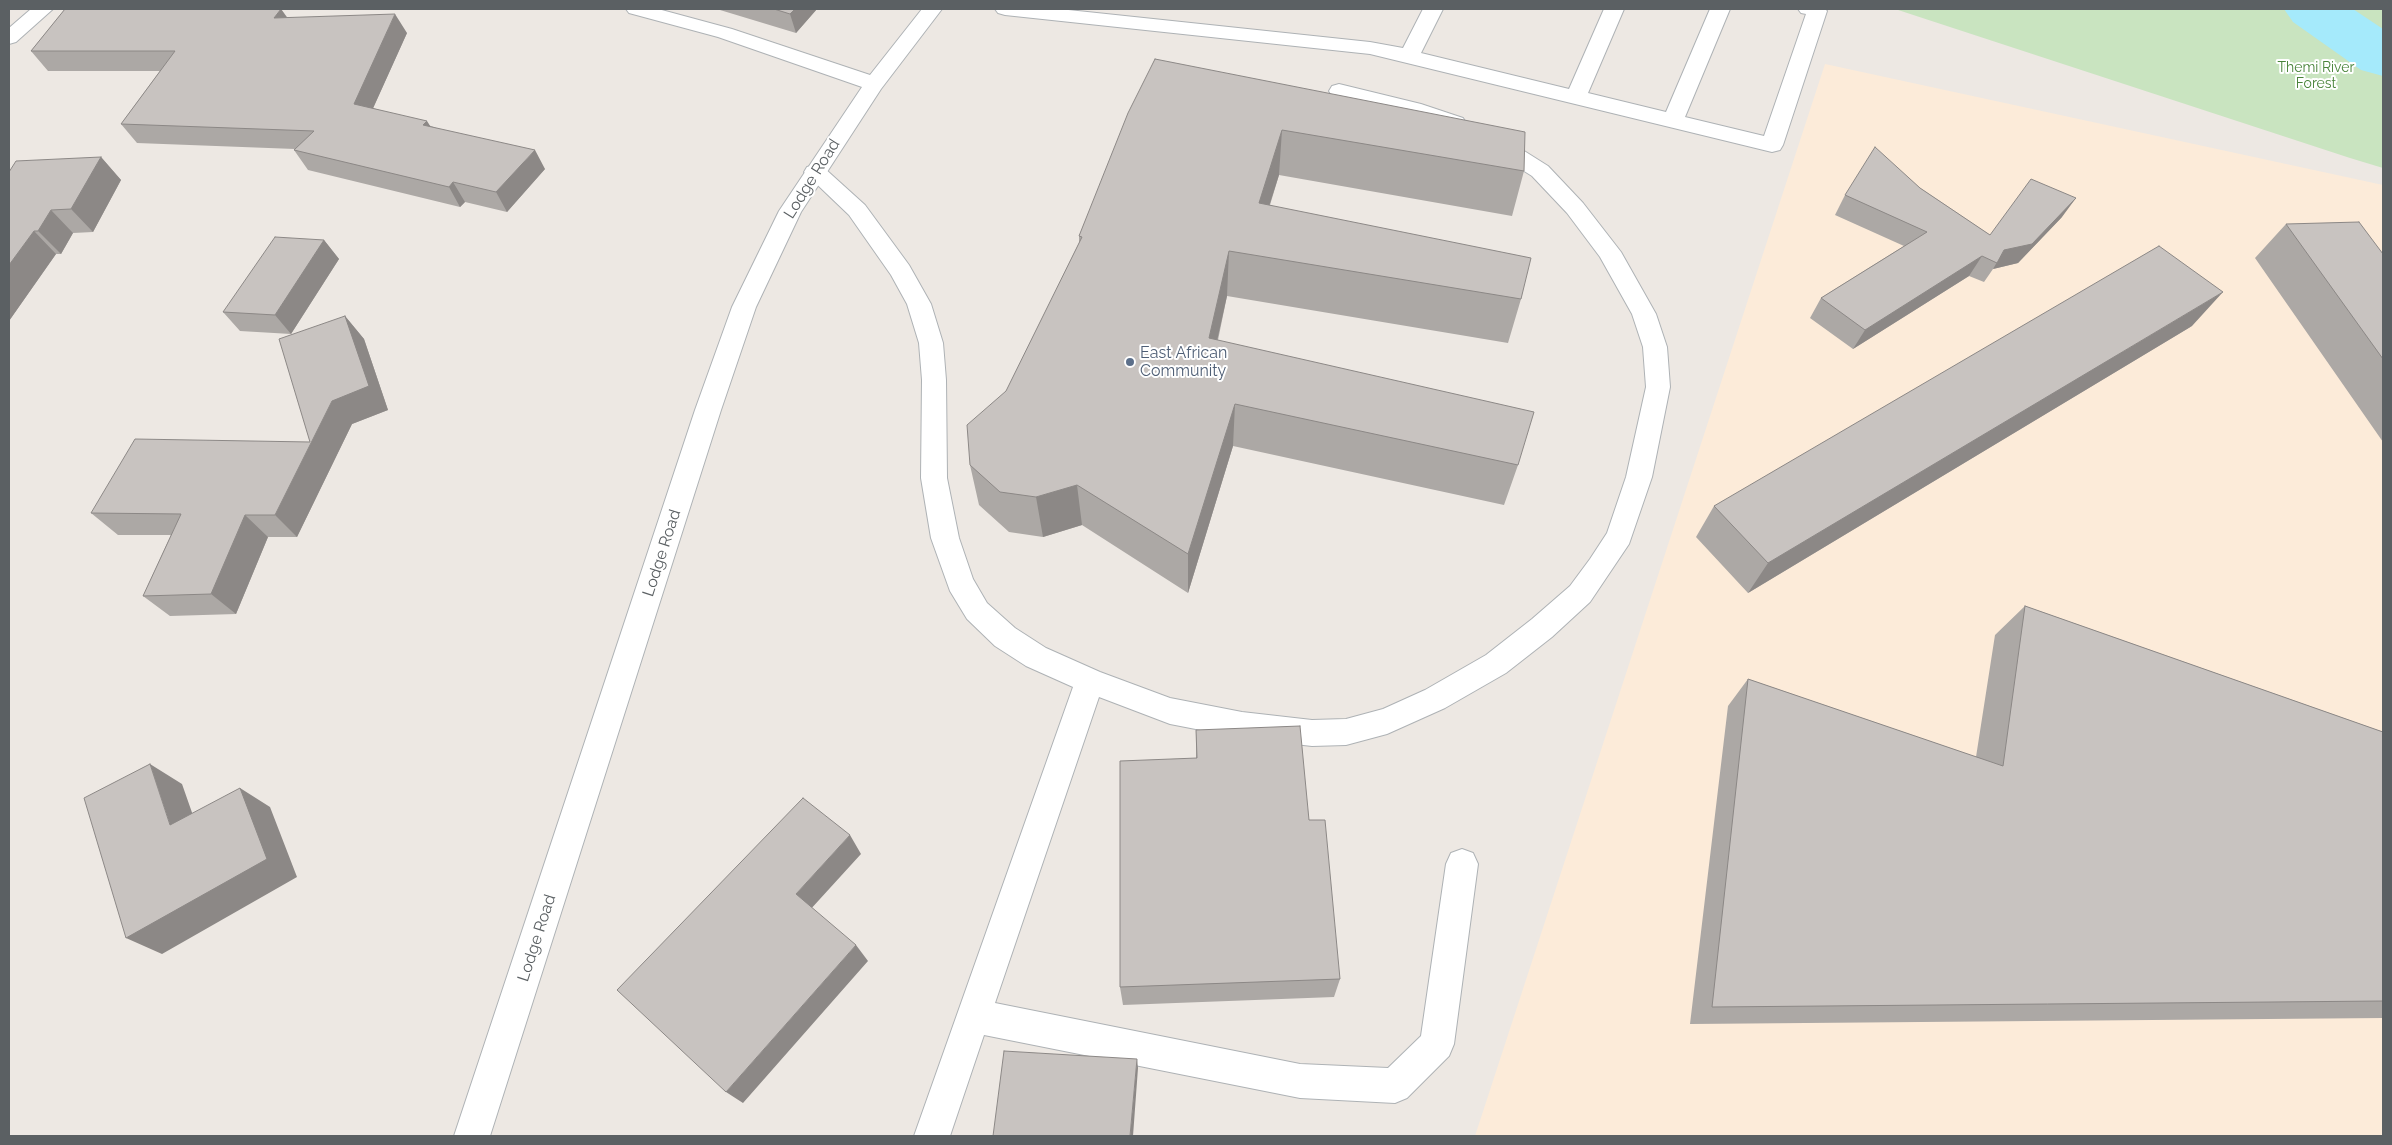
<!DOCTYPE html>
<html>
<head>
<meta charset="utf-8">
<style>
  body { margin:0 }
  #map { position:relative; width:2392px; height:1145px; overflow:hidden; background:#ede8e3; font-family:Raleway,sans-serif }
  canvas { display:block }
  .frame { position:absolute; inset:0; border:10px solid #5b6063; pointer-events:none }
</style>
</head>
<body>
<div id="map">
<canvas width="2392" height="1145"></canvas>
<div class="frame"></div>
</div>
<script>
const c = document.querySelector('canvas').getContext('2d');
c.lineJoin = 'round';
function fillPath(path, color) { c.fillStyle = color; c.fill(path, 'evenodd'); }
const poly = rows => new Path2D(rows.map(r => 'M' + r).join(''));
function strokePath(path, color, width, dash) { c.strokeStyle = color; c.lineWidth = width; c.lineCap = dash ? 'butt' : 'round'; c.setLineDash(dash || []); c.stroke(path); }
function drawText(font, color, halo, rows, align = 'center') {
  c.font = font + ' Raleway,sans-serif'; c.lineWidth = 4; c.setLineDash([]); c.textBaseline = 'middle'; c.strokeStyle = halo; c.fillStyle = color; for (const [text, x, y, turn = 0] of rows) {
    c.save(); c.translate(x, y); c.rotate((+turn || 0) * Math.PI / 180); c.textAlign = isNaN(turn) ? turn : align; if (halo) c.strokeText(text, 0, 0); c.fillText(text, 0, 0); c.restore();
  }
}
fillPath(poly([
  [1825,64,2383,185,2383,1136,1475,1136]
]), '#fcebd9');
fillPath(poly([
  [1895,9,2383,9,2383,168,2350,158]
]), '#c9e4c0');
fillPath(poly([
  [2284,9,2353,9,2383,29,2383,76,2361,70,2293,22,2284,9]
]), '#a5eafb');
const lane = poly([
  [995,9,1059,9,1370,42,1403,48,1423,9,1443,9,1421,53,1569,89,1604,9,1624,9,1588,93,1666,112,1710,9,1730,9,1685,117,1764,136,1806,14,1801,13,1798,9,1825,9,1827,11,1783,145,1780,150,1772,152,1370,54,1005,15,998,13,995,9],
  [1339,84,1421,104,1463,118,1466,123,1463,128,1455,130,1408,114,1332,96,1329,91,1332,86,1339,84],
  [1494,135,1502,137,1548,166,1583,203,1621,252,1656,314,1667,347,1670,387,1652,477,1629,544,1590,602,1552,637,1506,673,1445,708,1387,734,1346,745,1312,746,1242,738,1170,724,1099,697,995,1003,1300,1064,1388,1068,1421,1036,1446,864,1451,853,1462,849,1473,853,1478,864,1454,1044,1449,1056,1407,1098,1395,1103,1300,1098,984,1035,950,1136,914,1136,1073,687,1026,666,995,646,967,619,950,591,931,538,921,478,922,380,919,343,907,304,891,275,849,215,804,172,807,167,815,165,823,167,865,205,909,265,931,304,943,343,946,380,947,478,959,538,973,579,987,603,1015,628,1046,648,1100,672,1170,698,1242,712,1312,720,1346,719,1383,709,1425,690,1486,655,1532,619,1570,586,1590,559,1607,533,1626,477,1646,387,1643,347,1632,314,1600,257,1567,213,1532,176,1486,147,1483,142,1486,137,1494,135]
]);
const street = poly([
  [31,9,53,9,16,42,9,44,9,28,31,9],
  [626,9,658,9,732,29,870,75,922,9,942,9,881,89,801,212,756,307,721,410,490,1136,454,1136,695,410,732,307,779,211,862,87,718,37,629,13,626,9]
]);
strokePath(lane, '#aeb2b5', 2);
strokePath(street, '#aeb2b5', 2);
fillPath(lane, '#fff');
fillPath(street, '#fff');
fillPath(poly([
  [65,9,281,9,287,17,407,33,373,108,431,126,545,169,507,212,465,202,460,207,308,170,294,150,295,149,137,143,121,124,160,71,48,71,31,51],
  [720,9,817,9,796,33,720,10],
  [1155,59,1524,171,1512,216,1279,175,1270,205,1521,299,1508,343,1227,296,1218,340,1518,465,1504,505,1233,446,1188,593,1082,525,1043,537,1009,532,979,505,970,465,1079,243,1079,236],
  [101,157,121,180,93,232,73,233,61,254,56,254,9,321,9,172],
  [1920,188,1990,235,2062,217,2018,263,1993,269,1984,282,1969,276,1853,349,1810,318,1821,298,1904,246,1835,215,1845,195],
  [2286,224,2383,254,2383,442,2255,258],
  [324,240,339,259,291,334,240,331,223,312],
  [345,316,364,339,388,410,352,424,297,537,268,537,236,614,170,616,143,596,171,535,118,535,91,513,310,442],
  [2192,326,1748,593,1696,537,1714,506],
  [2025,606,2383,732,2383,1018,1690,1024,1728,706,1748,679,1976,757,1995,635],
  [1196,730,1309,820,1340,979,1334,997,1123,1005,1120,987,1196,758]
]), '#aca8a5');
fillPath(poly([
  [281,9,294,28,274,18],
  [795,9,817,9,796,33,790,14],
  [395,14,407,33,366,124,354,104],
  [427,121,439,140,423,125],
  [1282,130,1279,175,1256,247,1259,203],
  [535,150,545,169,507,212,496,192],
  [101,157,121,180,93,232,71,209],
  [453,182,465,202,460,207,449,187],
  [2076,198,2062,217,2018,263,1993,269,2004,250],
  [51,210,73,233,61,254,38,231],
  [34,231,56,254,9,321,9,265],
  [324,240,339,259,291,334,275,315],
  [1229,251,1227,296,1208,381,1209,338],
  [1982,256,1969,276,1853,349,1865,330],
  [2223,292,2192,326,1748,593,1768,563],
  [345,316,364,339,388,410,352,424,297,537,275,515,332,401],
  [1235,404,1233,446,1188,593,1188,554],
  [1077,485,1082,525,1043,537,1036,497],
  [245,515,268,537,236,614,211,594],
  [150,764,182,784,203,844,170,825],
  [240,788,270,807,297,877,162,954,126,938],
  [850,835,861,854,809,911,796,894],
  [856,945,868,961,743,1103,726,1092],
  [1137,1059,1138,1068,1133,1136,1130,1136]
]), '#8c8886');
const building = poly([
  [65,9,281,9,274,18,395,14,354,104,427,121,423,125,535,150,496,192,453,182,449,187,294,150,314,131,121,124,175,51,31,51,65,9],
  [774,9,795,9,790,14,774,9],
  [1155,59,1525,132,1524,171,1282,130,1259,203,1531,258,1521,299,1229,251,1209,338,1534,412,1518,465,1235,404,1188,554,1077,485,1036,497,1000,492,970,465,967,425,1006,391,1082,237,1079,236,1128,113,1155,59],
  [1875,147,1920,188,1990,235,2031,179,2076,198,2032,244,2004,250,1997,263,1982,256,1865,330,1821,298,1927,232,1845,195,1875,147],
  [101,157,71,209,51,210,38,231,34,231,9,265,9,172,16,161,101,157],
  [2359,222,2383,254,2383,359,2286,224,2359,222],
  [275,237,324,240,275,315,223,312,275,237],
  [2159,246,2223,292,1768,563,1714,506,2159,246],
  [345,316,369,386,332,401,275,515,245,515,211,594,143,596,181,514,91,513,135,439,310,442,279,339,345,316],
  [2025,606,2383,732,2383,1001,1712,1007,1748,679,2003,766,2025,606],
  [1300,726,1309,820,1325,820,1340,979,1120,987,1120,761,1197,758,1196,730,1300,726],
  [150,764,170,825,240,788,267,859,126,938,84,798,150,764],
  [803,798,850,835,796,894,856,945,726,1092,617,990,803,798],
  [1004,1051,1137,1059,1130,1136,993,1136,1004,1051]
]);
fillPath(building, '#c8c3c0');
strokePath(building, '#8c8886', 1);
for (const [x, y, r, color] of [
  [1130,362,5,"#5c6f8a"]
]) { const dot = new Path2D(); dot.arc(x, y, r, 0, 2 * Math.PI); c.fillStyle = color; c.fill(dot); strokePath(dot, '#fff', 2); }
drawText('14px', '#488339', '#fff', [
  ["Themi River",2316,68],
  ["Forest",2316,84]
]);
drawText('16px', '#5b6063', '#fff', [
  ["Lodge Road",812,179,-58],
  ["Lodge Road",662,553,-72],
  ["Lodge Road",537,938,-72]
]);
drawText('16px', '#4e5e75', '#fff', [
  ["East African",1140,353],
  ["Community",1140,371]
], 'left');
</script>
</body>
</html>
